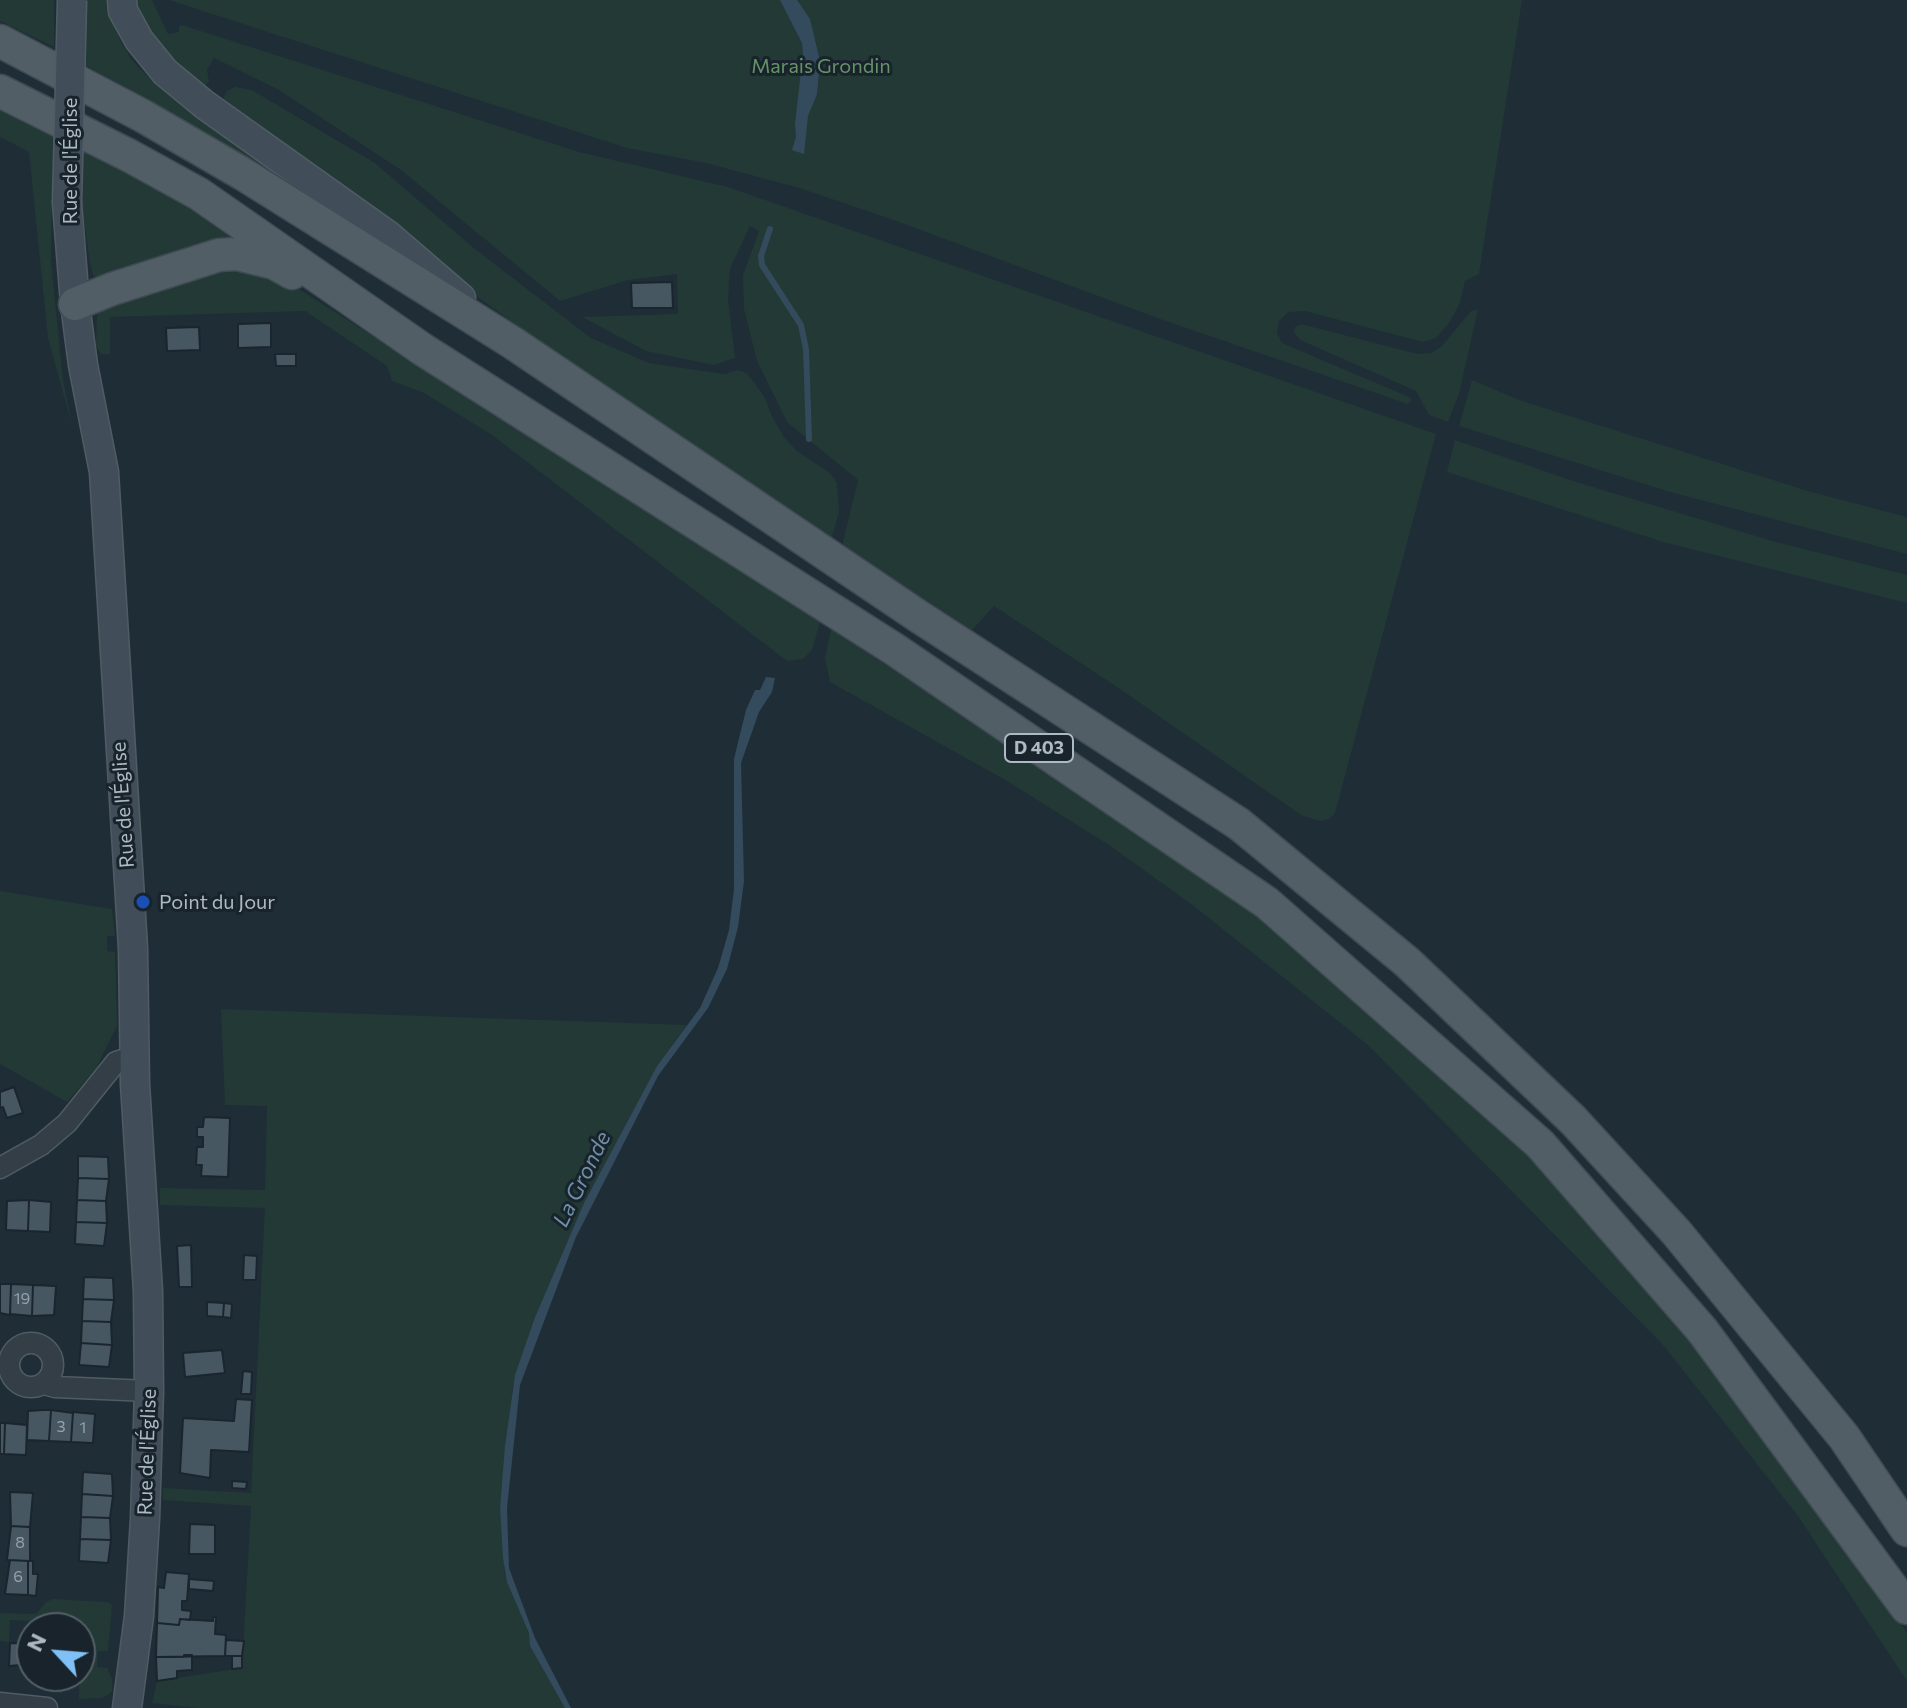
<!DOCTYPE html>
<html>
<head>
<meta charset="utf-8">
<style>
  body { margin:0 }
  #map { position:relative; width:1907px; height:1708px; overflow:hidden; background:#1f2d36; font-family:Commissioner,sans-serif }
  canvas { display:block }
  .north { position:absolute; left:16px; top:1612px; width:80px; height:80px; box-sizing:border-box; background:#19232b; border:2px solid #545f68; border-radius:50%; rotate:296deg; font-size:22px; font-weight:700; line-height:32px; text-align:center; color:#adb9c3 }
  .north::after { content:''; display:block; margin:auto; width:28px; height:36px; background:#7fc1f6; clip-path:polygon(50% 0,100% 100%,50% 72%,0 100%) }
</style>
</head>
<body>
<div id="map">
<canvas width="1907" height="1708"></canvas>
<div class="north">N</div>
</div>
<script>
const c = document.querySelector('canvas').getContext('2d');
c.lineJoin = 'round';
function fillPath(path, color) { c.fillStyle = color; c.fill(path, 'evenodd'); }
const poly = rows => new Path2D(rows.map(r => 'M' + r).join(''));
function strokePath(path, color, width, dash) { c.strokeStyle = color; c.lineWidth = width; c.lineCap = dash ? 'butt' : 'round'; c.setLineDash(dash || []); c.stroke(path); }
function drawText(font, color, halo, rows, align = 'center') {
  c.font = font + ' Commissioner,sans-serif'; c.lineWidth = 6; c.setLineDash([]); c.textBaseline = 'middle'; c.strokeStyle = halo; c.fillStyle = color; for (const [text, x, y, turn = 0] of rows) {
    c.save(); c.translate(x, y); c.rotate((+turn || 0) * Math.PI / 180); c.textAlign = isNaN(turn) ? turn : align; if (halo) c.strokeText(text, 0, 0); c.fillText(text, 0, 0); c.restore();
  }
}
fillPath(poly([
  [0,0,54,0,54,47,0,21],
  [82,0,109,0,111,16,120,40,131,59,150,79,172,97,241,140,332,206,331,214,158,105,85,65],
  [133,0,152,0,168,34,179,32,179,26,182,25,579,152,728,187,1436,434,1335,813,1329,819,1320,821,1301,815,1120,689,994,606,972,630,842,546,858,480,787,422,757,361,744,309,743,275,759,231,750,226,730,269,728,299,735,358,714,365,646,351,582,317,678,314,677,274,628,280,560,301,401,170,279,90,214,58,207,70,209,81,203,89,156,53],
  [169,0,1522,0,1479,274,1465,281,1460,303,1449,323,1436,338,1423,342,1305,311,1288,312,1279,321,1277,333,1282,343,1409,397,1411,400,1408,404,1160,319,891,219,799,188,706,163,627,148],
  [235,87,252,90,375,163,475,249,591,338,649,363,724,374,737,370,747,373,764,396,773,418,784,437,797,451,830,473,837,483,839,512,831,540,609,392,432,264,222,101,227,91],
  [0,101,53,127,51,261,63,380,72,425,48,338,29,152,0,137],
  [83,151,127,174,140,176,256,245,102,281,93,275,90,263,83,214],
  [233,263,275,274,821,620,812,650,803,659,787,661,492,435,424,393,392,381,387,366,305,311,110,317,110,354,101,354,96,346,97,314,107,302],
  [1478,309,1459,394,1448,422,1429,415,1416,391,1300,340,1294,332,1295,327,1301,324,1418,354,1431,353,1441,347,1471,311],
  [1472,380,1519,400,1808,491,1907,517,1907,554,1670,492,1459,426],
  [1455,440,1573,481,1776,542,1907,575,1907,603,1663,542,1447,472],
  [831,629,1188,863,1287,938,1497,1122,1574,1203,1704,1349,1840,1529,1907,1633,1907,1681,1798,1516,1664,1346,1368,1045,1195,907,1109,845,1007,781,830,682,825,658],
  [0,891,112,909,115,936,107,936,107,951,115,952,117,1026,96,1068,67,1102,0,1064],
  [221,1009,687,1025,657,1066,584,1203,535,1317,513,1386,500,1508,505,1573,529,1633,532,1649,565,1708,197,1708,152,1703,157,1681,242,1668,251,1506,163,1500,163,1488,251,1493,265,1208,160,1205,160,1188,265,1190,267,1106,225,1105],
  [53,1599,108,1602,112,1605,108,1651,98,1651,97,1667,107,1668,112,1679,112,1691,109,1694,102,1698,79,1699,80,1628,77,1623,10,1620,9,1642,0,1641,0,1613,32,1614,37,1613,46,1602]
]), '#223936');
fillPath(poly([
  [780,0,797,0,810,19,820,61,817,94,808,116,804,154,792,150,796,137,795,124,803,53,802,43],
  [766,677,775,678,772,692,759,712,741,763,744,881,738,927,727,969,708,1008,658,1076,576,1237,520,1385,507,1508,509,1568,535,1638,571,1708,565,1708,530,1646,529,1633,507,1582,503,1558,500,1508,505,1446,515,1375,535,1317,584,1203,657,1066,700,1008,718,968,729,930,734,889,734,759,746,710,755,690,760,690]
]), '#334b5d');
strokePath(poly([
  [770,229,761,256,762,265,801,325,806,349,809,439]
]), '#334b5d', 6);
const building = poly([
  [672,282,673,308,632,308,631,283,672,282],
  [271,323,271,347,238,348,238,324,271,323],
  [199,327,200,350,167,351,166,328,199,327],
  [275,354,296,354,296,366,276,366,275,354],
  [14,1087,23,1113,7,1118,3,1107,0,1108,0,1092,14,1087],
  [204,1117,230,1118,228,1177,201,1176,202,1165,196,1165,197,1147,203,1147,203,1137,197,1137,197,1127,203,1127,204,1117],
  [78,1156,108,1157,109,1179,78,1178,78,1156],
  [78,1178,109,1179,106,1201,77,1200,78,1178],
  [29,1200,51,1202,50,1232,28,1231,29,1200],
  [29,1200,28,1231,6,1230,7,1201,29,1200],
  [77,1200,106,1201,107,1223,76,1222,77,1200],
  [76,1222,107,1223,104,1246,75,1244,76,1222],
  [191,1245,192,1287,179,1287,177,1246,191,1245],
  [244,1255,257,1256,256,1280,243,1280,244,1255],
  [84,1277,113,1278,114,1300,83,1299,84,1277],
  [0,1284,11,1284,10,1315,0,1313,0,1284],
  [11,1284,33,1285,32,1316,10,1314,11,1284],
  [33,1285,56,1286,54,1315,32,1316,33,1285],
  [83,1299,114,1300,111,1322,82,1321,83,1299],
  [207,1302,224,1303,223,1317,207,1316,207,1302],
  [224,1303,232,1304,231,1318,223,1317,224,1303],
  [82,1321,111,1322,112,1345,81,1343,82,1321],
  [81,1343,112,1345,109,1367,79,1365,81,1343],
  [222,1350,225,1373,185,1377,183,1353,222,1350],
  [243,1371,252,1372,251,1394,241,1394,243,1371],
  [236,1399,252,1400,249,1452,211,1450,210,1478,180,1473,183,1418,234,1421,236,1399],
  [43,1410,51,1410,49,1441,27,1440,28,1411,43,1410],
  [51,1410,73,1413,71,1442,49,1441,51,1410],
  [73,1412,95,1414,93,1443,71,1442,73,1412],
  [0,1423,5,1423,4,1454,0,1454,0,1423],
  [5,1423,27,1425,26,1455,4,1454,5,1423],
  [83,1472,112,1474,113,1496,82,1494,83,1472],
  [232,1481,247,1482,246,1489,232,1488,232,1481],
  [10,1492,33,1493,30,1527,11,1526,10,1492],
  [82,1494,113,1496,110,1518,81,1517,82,1494],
  [81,1517,110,1518,111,1540,80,1539,81,1517],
  [190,1524,215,1525,215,1554,189,1554,190,1524],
  [11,1526,30,1527,30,1561,7,1560,11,1526],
  [80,1539,111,1540,108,1563,79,1561,80,1539],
  [10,1560,28,1561,28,1595,5,1594,10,1560],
  [28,1561,33,1561,33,1574,38,1574,36,1596,28,1595,28,1561],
  [166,1572,189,1574,187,1601,182,1601,182,1610,191,1611,190,1620,180,1619,179,1625,157,1623,158,1587,164,1588,166,1572],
  [189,1579,214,1581,213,1591,189,1589,189,1579],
  [213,1617,216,1617,215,1634,226,1635,225,1656,156,1657,157,1623,179,1625,180,1619,213,1621,213,1617],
  [226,1640,244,1641,242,1656,225,1656,226,1640],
  [10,1643,31,1644,32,1664,9,1666,10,1643],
  [184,1655,192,1655,192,1670,177,1671,177,1678,157,1681,156,1657,184,1657,184,1655],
  [232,1656,242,1656,242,1668,232,1669,232,1656]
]);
fillPath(building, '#475762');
strokePath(building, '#1a252d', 2);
const street = poly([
  [0,1168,41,1145,67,1123,116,1062,135,1056],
  '9 1365a22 22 0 1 1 44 0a22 22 0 1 1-44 0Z',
  [44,1384,55,1387,149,1391],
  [0,1703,47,1708]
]);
const secondary = poly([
  [122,0,123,11,139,40,165,72,205,105,389,236,461,298],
  [67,203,75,304,83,365,104,472,133,948,135,1084,148,1291,149,1391,145,1519,139,1616,127,1708]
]);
const primary = poly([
  [0,41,143,116,243,174,513,343,918,616,1239,824,1407,962,1573,1120,1676,1232,1844,1437,1907,1530],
  [0,91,130,156,199,194,422,349,894,649,1267,903,1540,1144,1702,1330,1907,1608],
  [75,304,112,289,219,255,237,254,274,263,292,273]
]);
strokePath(street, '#505c64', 23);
strokePath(secondary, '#505c64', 31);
strokePath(primary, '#3f4a53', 35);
strokePath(street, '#333e46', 20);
strokePath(secondary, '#414e59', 28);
strokePath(primary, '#515e66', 32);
const secondaryBridge = poly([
  [67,203,72,0]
]);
strokePath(secondaryBridge, '#505c64', 31, []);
strokePath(secondaryBridge, '#414e59', 28);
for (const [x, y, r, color] of [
  [143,902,8,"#1a4fb4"]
]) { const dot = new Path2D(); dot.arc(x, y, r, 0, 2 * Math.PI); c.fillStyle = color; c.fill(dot); strokePath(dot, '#19232b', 3); }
drawText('16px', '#94a0ab', null, [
  ["19",22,1299],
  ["3",61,1427],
  ["1",83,1428],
  ["8",20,1543],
  ["6",18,1577]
]);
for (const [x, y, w] of [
  [1039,748,68]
]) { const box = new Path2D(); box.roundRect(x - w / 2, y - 14, w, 28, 6); c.fillStyle = '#19232b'; c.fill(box); strokePath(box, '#adb9c3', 2); }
drawText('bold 18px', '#adb9c3', null, [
  ["D 403",1039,748]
]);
drawText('20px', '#659368', '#19232b', [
  ["Marais Grondin",821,66]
]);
drawText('20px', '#adb9c3', '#19232b', [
  ["Rue de l'Église",70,161,-90],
  ["Rue de l'Église",123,805,-94],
  ["Rue de l'Église",147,1452,-88]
]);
drawText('20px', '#adb9c3', '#19232b', [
  ["Point du Jour",159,902]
], 'left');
drawText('italic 22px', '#6e90a7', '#19232b', [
  ["La Gronde",582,1179,-64]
]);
</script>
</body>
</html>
